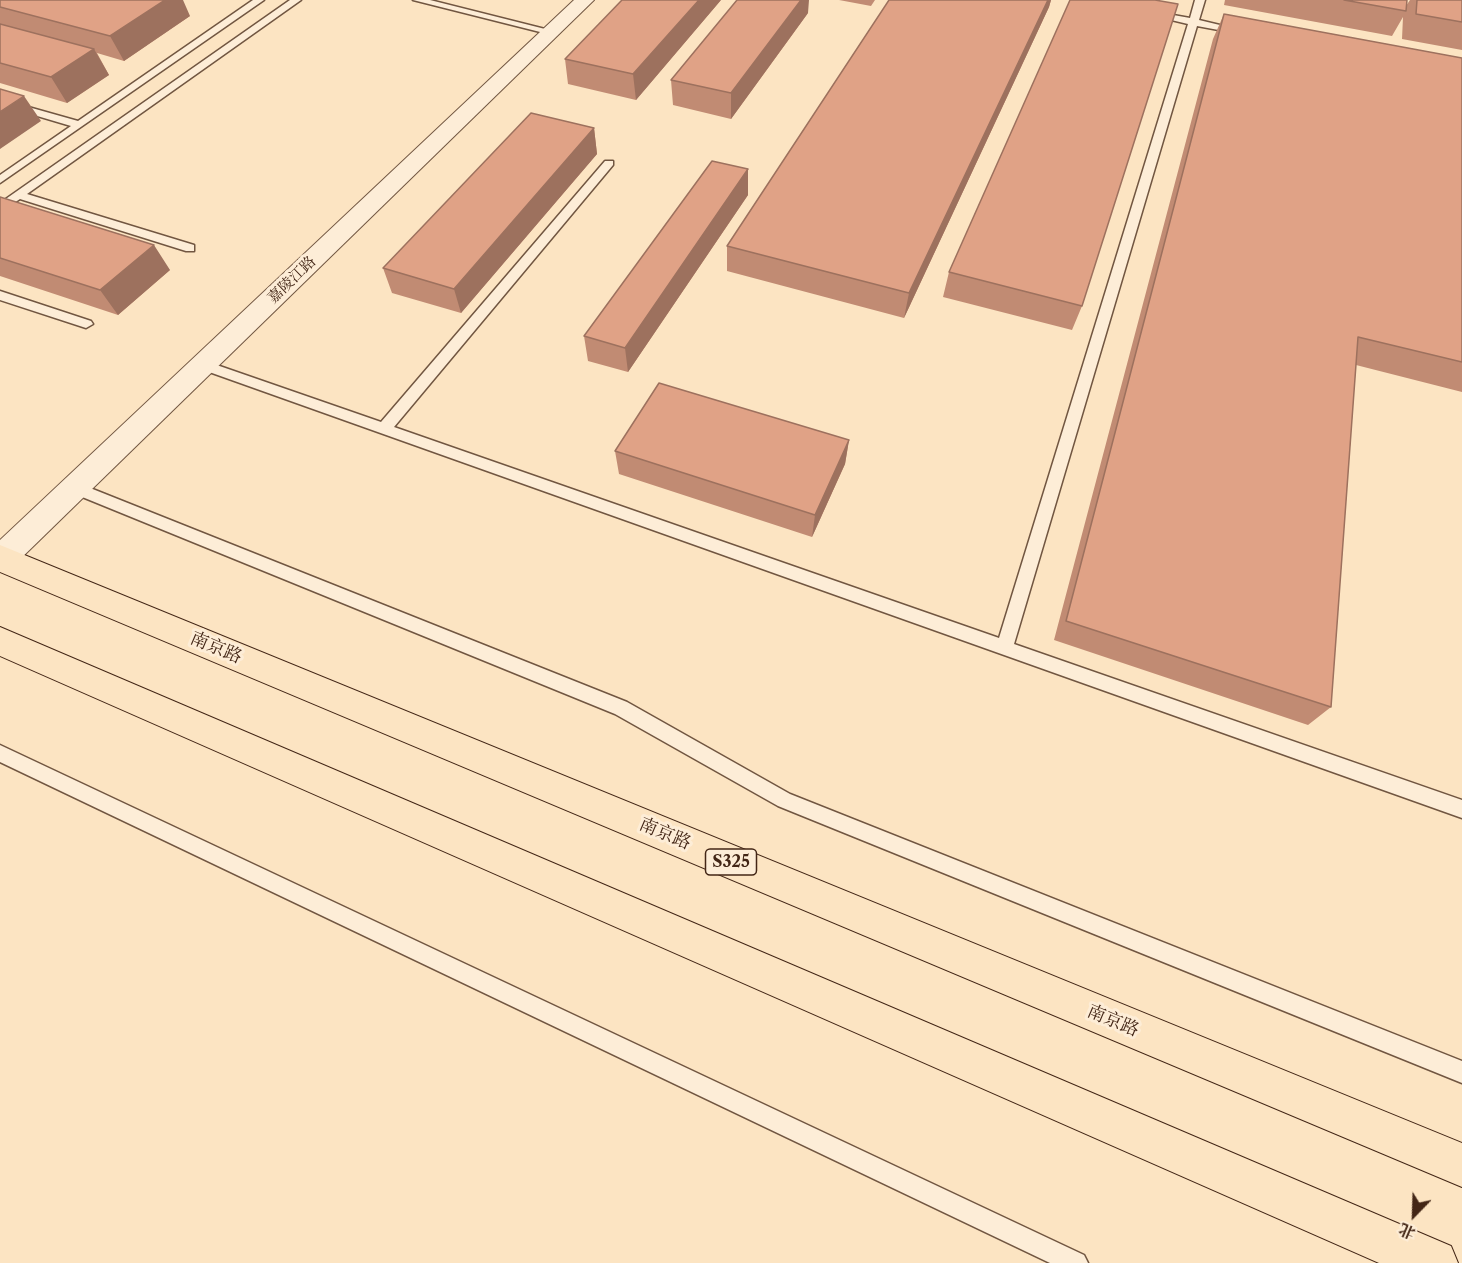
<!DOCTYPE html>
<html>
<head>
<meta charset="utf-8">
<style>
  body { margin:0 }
  #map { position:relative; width:1462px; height:1263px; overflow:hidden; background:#fce4c2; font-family:"Libre Caslon Text","Noto Serif SC",serif }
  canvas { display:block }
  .north { position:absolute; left:1384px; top:1185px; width:60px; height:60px; -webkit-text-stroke:4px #fdedd7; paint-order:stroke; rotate:203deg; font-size:16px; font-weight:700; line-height:24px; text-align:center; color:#432616 }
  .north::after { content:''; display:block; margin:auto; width:21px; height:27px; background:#432616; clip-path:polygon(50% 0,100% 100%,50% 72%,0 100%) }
</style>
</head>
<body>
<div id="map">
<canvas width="1462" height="1263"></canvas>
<div class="north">北</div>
</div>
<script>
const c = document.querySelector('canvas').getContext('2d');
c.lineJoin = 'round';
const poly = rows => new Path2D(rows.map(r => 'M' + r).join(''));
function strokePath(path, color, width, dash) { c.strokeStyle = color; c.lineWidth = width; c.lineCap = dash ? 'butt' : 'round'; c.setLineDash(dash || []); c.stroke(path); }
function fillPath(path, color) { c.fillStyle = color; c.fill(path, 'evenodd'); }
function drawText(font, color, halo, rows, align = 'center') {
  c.font = font + ' "Libre Caslon Text","Noto Serif SC",serif'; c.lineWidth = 6; c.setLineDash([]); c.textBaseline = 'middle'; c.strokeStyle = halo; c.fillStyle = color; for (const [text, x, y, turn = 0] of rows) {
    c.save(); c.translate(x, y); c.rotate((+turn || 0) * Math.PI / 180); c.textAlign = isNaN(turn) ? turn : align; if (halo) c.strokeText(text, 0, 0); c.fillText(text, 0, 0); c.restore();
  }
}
const service = poly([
  [253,0,264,0,0,183,0,175,71,126,0,105,0,99,78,121,253,0],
  [290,0,301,0,27,194,194,245,194,251,186,251,20,199,0,212,0,203,290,0],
  [413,0,430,0,557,32,552,35,413,0],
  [1195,0,1205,0,1199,20,1245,31,1240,34,1197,26,1014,644,1462,800,1462,818,198,368,196,365,198,362,208,362,381,422,605,161,613,161,613,165,394,427,999,638,1188,24,1146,14,1151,11,1190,18,1195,0],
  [0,291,91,321,93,324,86,328,0,300,0,291],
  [75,482,627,702,790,794,1462,1061,1462,1083,778,806,615,714,70,492,68,488,70,484,75,482],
  [0,745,1084,1255,1088,1263,1050,1263,0,762,0,745]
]);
const tertiary = poly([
  [574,0,594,0,11,568,0,572,0,540,574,0]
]);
const primary = poly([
  [0,545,1462,1143,1462,1187,0,572,0,545],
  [0,627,1451,1246,1458,1263,1379,1263,0,656,0,627]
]);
strokePath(service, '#715641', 3);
strokePath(tertiary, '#715641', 2);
strokePath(primary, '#432616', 2);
fillPath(service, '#fdedd7');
fillPath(tertiary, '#fdedd7');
fillPath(primary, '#fce4c2');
fillPath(poly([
  [0,0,190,16,124,61,97,53,109,75,67,103,0,83],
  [721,0,636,100,568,84,565,59],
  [839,0,875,0,871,6],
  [889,0,1051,0,1049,7,904,318,727,271,727,246],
  [1225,0,1407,0,1406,6,1410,0,1462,0,1462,50,1402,39,1403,17,1392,36,1224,5],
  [808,13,731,119,673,105,671,80],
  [1224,14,1462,58,1462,392,1356,365,1331,707,1308,725,1054,640,1213,39],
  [594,128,597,154,461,313,392,293,383,268],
  [748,169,748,195,628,372,588,361,584,336],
  [0,197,170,270,118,315,0,276],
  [949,272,1082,306,1072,330,943,297],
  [849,440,845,464,812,537,619,474,615,451]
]), '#c18b73');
fillPath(poly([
  [165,0,183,0,190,16,124,61,110,36],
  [699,0,721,0,636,100,633,74],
  [801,0,809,0,808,13,731,119,731,93],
  [1048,0,1051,0,1049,7,904,318,909,293],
  [94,49,109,75,67,103,51,77],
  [24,96,41,121,0,149,0,112],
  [594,128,597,154,461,313,454,289],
  [748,169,748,195,628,372,625,348],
  [154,245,170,270,118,315,100,290],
  [849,440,845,464,812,537,815,515]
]), '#9d715e');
const building = poly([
  [0,0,165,0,110,36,0,7,0,0],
  [622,0,699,0,633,74,565,59,622,0],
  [737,0,801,0,731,93,671,80,737,0],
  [889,0,1048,0,909,293,727,246,889,0],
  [1070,0,1155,0,1178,4,1082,306,949,272,1070,0],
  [1344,0,1407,0,1406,11,1344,0],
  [1417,0,1462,0,1462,22,1416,14,1417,0],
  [1224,14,1462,58,1462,362,1358,337,1331,707,1066,621,1224,14],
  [0,24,94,49,51,77,0,63,0,24],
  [0,89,24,96,0,112,0,89],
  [531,113,594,128,454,289,383,268,531,113],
  [712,161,748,169,625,348,584,336,712,161],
  [0,197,154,245,100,290,0,258,0,197],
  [659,383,849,440,815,515,615,451,659,383]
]);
fillPath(building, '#e0a286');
strokePath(building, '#9d715e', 1.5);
drawText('15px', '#432616', '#fdedd7', [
  ["嘉陵江路",292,280,-44]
]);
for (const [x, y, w] of [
  [731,862,51]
]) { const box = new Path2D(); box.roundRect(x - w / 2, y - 13, w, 26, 4.5); c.fillStyle = '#fdedd7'; c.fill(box); strokePath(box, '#432616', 1.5); }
drawText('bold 16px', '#432616', null, [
  ["S325",731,862]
]);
drawText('18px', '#432616', '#fdedd7', [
  ["南京路",216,648,23],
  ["南京路",665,834,23],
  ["南京路",1113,1021,23]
]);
</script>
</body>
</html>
